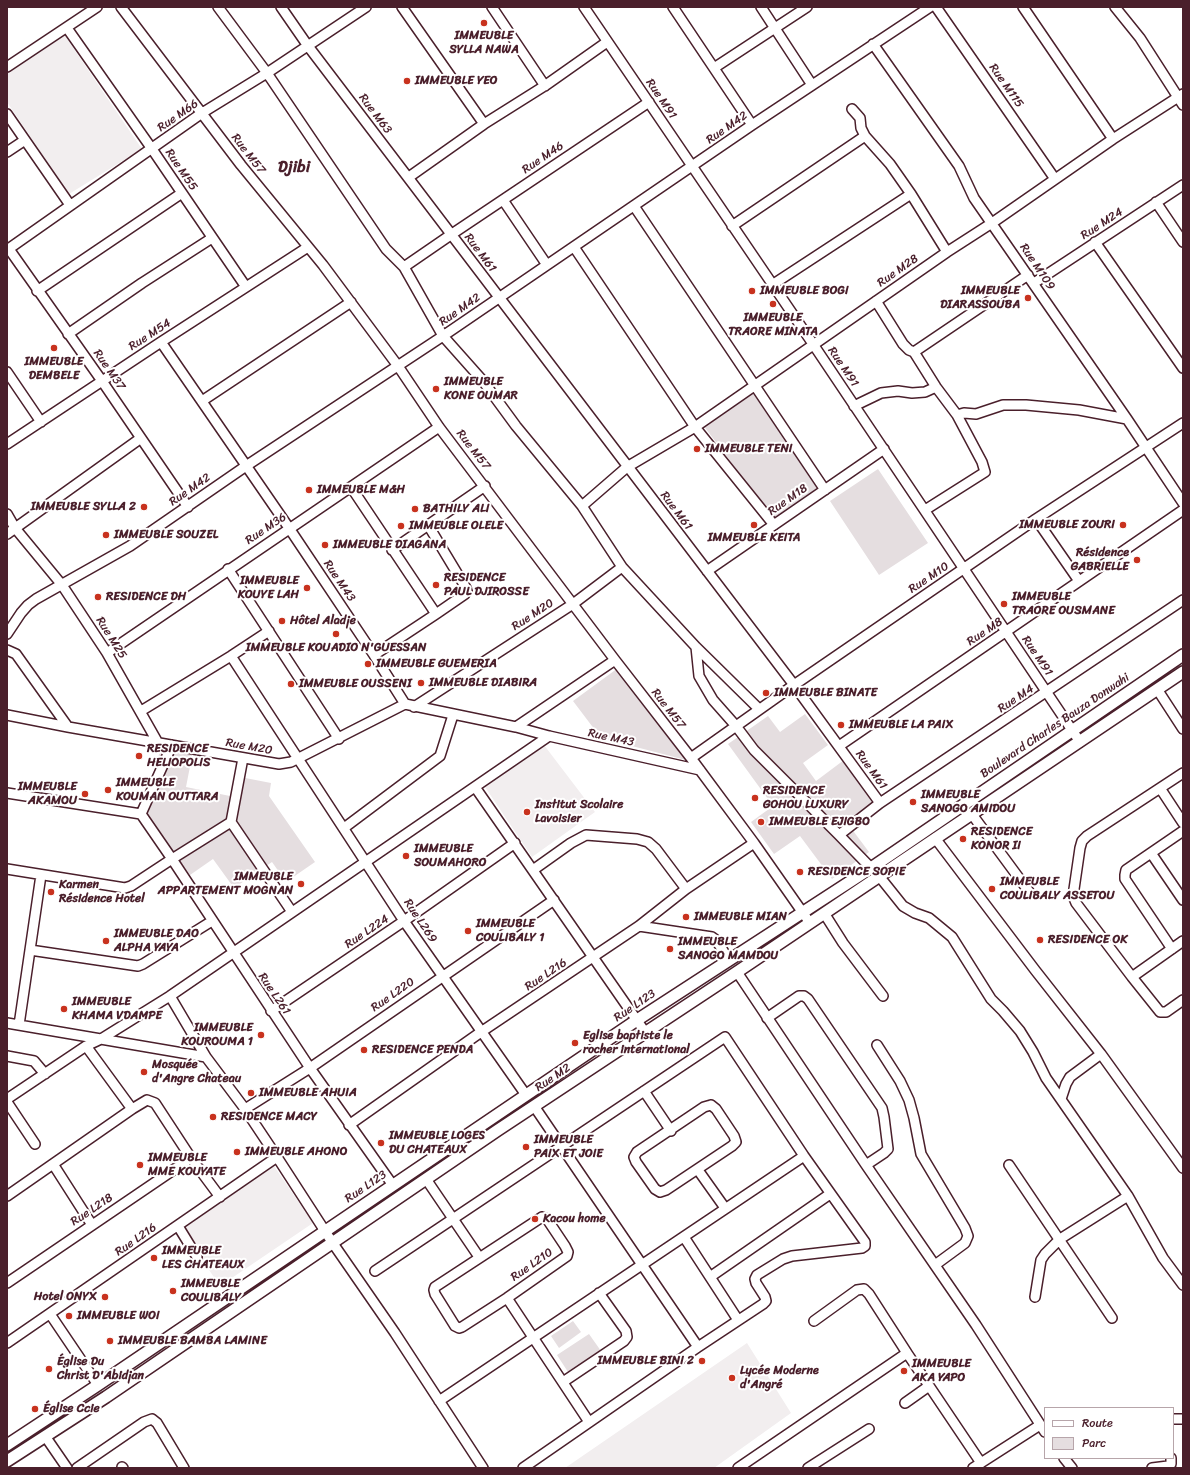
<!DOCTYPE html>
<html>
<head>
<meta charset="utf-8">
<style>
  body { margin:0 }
  #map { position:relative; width:1190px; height:1475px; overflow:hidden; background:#fff; font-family:Sriracha,sans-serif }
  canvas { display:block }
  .frame { position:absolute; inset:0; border:8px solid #4a1f2b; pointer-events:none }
  .legend { position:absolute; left:1044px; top:1407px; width:130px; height:52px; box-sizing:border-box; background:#fff; border:1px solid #b7a5aa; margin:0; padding:5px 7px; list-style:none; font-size:12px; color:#4a1f2b }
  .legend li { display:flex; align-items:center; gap:8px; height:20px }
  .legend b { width:20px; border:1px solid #b7a5aa }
</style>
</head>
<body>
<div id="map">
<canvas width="1190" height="1475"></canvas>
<div class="frame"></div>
<ul class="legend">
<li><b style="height:5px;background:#fff"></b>Route</li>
<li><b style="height:11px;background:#e5dee0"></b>Parc</li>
</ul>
</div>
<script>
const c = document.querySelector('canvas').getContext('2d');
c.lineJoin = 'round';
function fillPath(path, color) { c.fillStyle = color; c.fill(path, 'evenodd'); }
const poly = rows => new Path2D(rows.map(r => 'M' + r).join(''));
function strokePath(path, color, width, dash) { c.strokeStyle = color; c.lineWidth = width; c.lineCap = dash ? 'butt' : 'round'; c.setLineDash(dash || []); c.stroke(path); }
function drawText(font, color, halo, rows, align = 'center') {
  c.font = font + ' Sriracha,sans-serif'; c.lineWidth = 4; c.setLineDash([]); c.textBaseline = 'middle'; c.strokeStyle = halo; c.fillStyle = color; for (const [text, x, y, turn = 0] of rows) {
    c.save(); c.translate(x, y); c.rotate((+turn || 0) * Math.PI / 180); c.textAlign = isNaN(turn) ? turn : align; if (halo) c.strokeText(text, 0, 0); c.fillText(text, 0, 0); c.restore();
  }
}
fillPath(poly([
  [63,33,142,149,69,194,7,102,7,69],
  [544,745,595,812,532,857,483,784],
  [274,1166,313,1223,220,1286,181,1229],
  [747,1343,791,1413,714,1468,565,1468]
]), '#f2eeef');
fillPath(poly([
  [752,392,817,488,774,519,703,425],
  [878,469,928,543,879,575,830,501],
  [618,668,686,760,601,738,573,701],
  [805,714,828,745,803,763,816,781,844,760,879,808,851,828,869,852,832,879,800,836,774,854,751,822,773,806,728,744,768,716,780,732],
  [161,745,193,751,186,787,230,796,235,776,271,783,269,796,315,862,286,882,272,862,234,888,213,859,190,875,146,813],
  [573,1321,581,1332,559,1348,551,1336],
  [589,1334,601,1351,568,1372,557,1355]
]), '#e5dee0');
const minor = poly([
  [121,7,241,165,323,265,398,366,439,427,615,660,691,758,754,843,810,923],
  [218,7,267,73,386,249,404,267,443,336,483,381,516,426,582,506,622,567,696,647,759,709],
  [281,7,308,46,794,685,880,803],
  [402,7,484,124],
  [492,7,545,86],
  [584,7,813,344,1080,742],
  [673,7,752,125],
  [761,7,812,85],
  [936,7,1055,179],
  [1023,7,1113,139],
  [1115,7,1140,38,1183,105],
  [67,28,152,149,246,287],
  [873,44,959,166,974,198,1127,419,1183,503],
  [7,67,97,7],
  [714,68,807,7],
  [852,109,860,118,861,128,865,136,890,164,911,194,947,252],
  [7,114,70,205],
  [7,152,25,140],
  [409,177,484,124,546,85,607,42],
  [503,200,547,265],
  [1156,202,1183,242],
  [634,206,825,490],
  [732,226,865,136],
  [1095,242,1183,368],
  [574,247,695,427,774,525],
  [9,249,102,381,188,507],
  [7,250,202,113,267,73,366,7],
  [404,267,452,234,649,102],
  [1034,283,1183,185],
  [772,285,911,194],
  [37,291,182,193],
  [876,301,903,344,909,350,914,352,1028,275],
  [68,334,142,283,212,238],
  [161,342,289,528,374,655,405,704,516,727,549,736,700,770],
  [914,352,936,387,957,415,964,413,976,414,1003,405,1026,405,1079,410,1127,419],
  [7,372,41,422],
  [202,401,351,302],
  [854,406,881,393,898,391,912,393,925,392,936,387],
  [7,444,161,342,308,247],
  [351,487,436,614],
  [582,506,627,467,695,427,947,252,992,223,1113,139,1183,94],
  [925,510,985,472,982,462,957,415],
  [7,514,15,528,62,585,107,653,158,743],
  [1036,519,1079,581],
  [7,534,141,438],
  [392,550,485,486],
  [228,569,339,739],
  [707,571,884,449],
  [7,634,21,613,28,605,36,599,130,546,246,466,443,336,752,125,930,7],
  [696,647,699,676,713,700,736,726,754,750,839,835,871,868],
  [7,650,16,654,68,727],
  [107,653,439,427],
  [374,655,436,614,465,594,467,591,466,588,428,525],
  [231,656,404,921,526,1095],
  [1157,689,1183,729],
  [414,707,573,604,622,567],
  [141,711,231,656,269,631],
  [7,715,68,727,279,764,291,762,405,704],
  [516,727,615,660],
  [839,746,1183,510],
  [691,758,794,685,1036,519,1183,423],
  [1183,773,1087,836,1082,841,1080,848,1073,896,1076,903,1132,977,1160,1012,1166,1012,1183,1000],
  [475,787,645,1032],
  [1160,788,1183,823],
  [7,793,141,814],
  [971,813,1030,893],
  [141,814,172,859,310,1068,392,1184],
  [141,814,172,745],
  [231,822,292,912],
  [344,828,440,756,453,715],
  [839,835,880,803,1183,600],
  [935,838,1035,970,1101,1054,1183,1168],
  [1151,853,1183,900],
  [7,869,125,888,131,886,172,859,231,822,243,758],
  [533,870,571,843,586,835,637,839,648,842,656,849,686,889],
  [879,876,903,906,915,913,929,918,952,937,991,999,1003,1011,1020,1031,1033,1052,1046,1078,1128,1196,1163,1258,1183,1285],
  [824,913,843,943,883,996],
  [639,926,712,937,716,940,729,960],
  [1172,949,1125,879,1125,875,1126,870,1183,831],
  [30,950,138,966,143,964,212,921],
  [737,972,866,1165,976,1325,1045,1432],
  [1132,977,1183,941],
  [170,996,206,1057],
  [271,1011,404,921,515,843],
  [767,1018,799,996,804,996,808,999,882,1108,884,1117,888,1149,884,1153,866,1165],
  [7,1023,206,1057,245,1109,277,1157,332,1242,395,1333,483,1468],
  [19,1025,41,875],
  [877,1045,900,1081,909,1100,914,1118,921,1154,965,1228,968,1236,965,1243,935,1265],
  [86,1046,132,1109],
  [7,1056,34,1061,45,1074],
  [644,1091,671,1131],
  [7,1099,86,1046,101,1039,170,996,549,736],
  [1061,1099,1066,1084,1070,1077,1101,1054],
  [7,1102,35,1144],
  [711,1105,716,1109,734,1136,736,1142,732,1146,666,1190,660,1192,655,1189,636,1162,634,1157,637,1152,704,1107,711,1105],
  [534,1106,698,1347],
  [245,1109,310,1068,554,900],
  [349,1125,481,1032,639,926,686,889,754,843],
  [53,1164,92,1225],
  [1009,1165,1112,1318],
  [698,1170,725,1208],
  [426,1179,479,1257],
  [7,1196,132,1109,147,1100,155,1103,191,1158,220,1197],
  [542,1217,547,1219,565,1246,568,1252,567,1256,507,1298,462,1327,459,1328,455,1326,435,1294,434,1290,435,1287,542,1217],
  [178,1226,197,1257],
  [684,1237,738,1320],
  [375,1271,725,1037,804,1156,865,1242,865,1246,862,1248,792,1256,783,1259,757,1275,755,1279,756,1283,765,1297,766,1301,763,1304,698,1347,523,1468],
  [710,1277,830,1194],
  [7,1283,191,1158],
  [1035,1297,1041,1260,1045,1254,1060,1239,1128,1196],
  [507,1298,589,1422],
  [50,1314,98,1385],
  [814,1321,857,1290,864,1289,869,1294,907,1353],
  [7,1343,277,1157],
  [563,1382,624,1341,627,1337,626,1331,599,1293],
  [439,1401,804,1156],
  [905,1403,929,1386],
  [1173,1419,1183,1419],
  [45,1436,67,1468],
  [1064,1458,1072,1468],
  [122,1467,123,1468],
  [77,1468,144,1422,152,1419,157,1423,184,1468],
  [738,1468,907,1353,981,1463],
  [808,1468,869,1429],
  [973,1468,1040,1425],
  [1152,1468,1168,1466,1171,1464,1171,1458]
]);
const major = poly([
  [7,1445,98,1385,637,1020,871,868,1183,655],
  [7,1461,106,1397,498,1130,737,972,1183,672]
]);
strokePath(minor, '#4a1f2b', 12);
strokePath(major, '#4a1f2b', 14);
strokePath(minor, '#fff', 9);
strokePath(major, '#fff', 11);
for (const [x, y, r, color] of [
  [484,23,4,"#c8321e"],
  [407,81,4,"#c8321e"],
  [752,291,4,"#c8321e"],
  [1028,298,4,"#c8321e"],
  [773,304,4,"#c8321e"],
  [54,348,4,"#c8321e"],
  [436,389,4,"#c8321e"],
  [697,449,4,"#c8321e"],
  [309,490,4,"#c8321e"],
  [144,507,4,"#c8321e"],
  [415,509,4,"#c8321e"],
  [754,525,4,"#c8321e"],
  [1123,525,4,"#c8321e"],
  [401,526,4,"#c8321e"],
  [106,535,4,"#c8321e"],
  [325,545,4,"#c8321e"],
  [1137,560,4,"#c8321e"],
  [436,585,4,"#c8321e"],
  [307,588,4,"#c8321e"],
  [98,597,4,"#c8321e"],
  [1004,604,4,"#c8321e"],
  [282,621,4,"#c8321e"],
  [336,634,4,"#c8321e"],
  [368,664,4,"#c8321e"],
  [421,683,4,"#c8321e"],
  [291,684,4,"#c8321e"],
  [766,693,4,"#c8321e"],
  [841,725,4,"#c8321e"],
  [139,756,4,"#c8321e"],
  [108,790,4,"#c8321e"],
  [85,794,4,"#c8321e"],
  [755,798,4,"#c8321e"],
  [913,802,4,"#c8321e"],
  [527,812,4,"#c8321e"],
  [761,822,4,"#c8321e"],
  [963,839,4,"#c8321e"],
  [406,856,4,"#c8321e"],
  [800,872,4,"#c8321e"],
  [301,884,4,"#c8321e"],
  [992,889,4,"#c8321e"],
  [51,892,4,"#c8321e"],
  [686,917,4,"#c8321e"],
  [468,931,4,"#c8321e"],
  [1040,940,4,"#c8321e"],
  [106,941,4,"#c8321e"],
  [670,949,4,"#c8321e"],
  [64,1009,4,"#c8321e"],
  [261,1035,4,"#c8321e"],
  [575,1043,4,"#c8321e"],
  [364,1050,4,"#c8321e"],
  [144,1072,4,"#c8321e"],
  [251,1093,4,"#c8321e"],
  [213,1117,4,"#c8321e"],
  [381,1143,4,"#c8321e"],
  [526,1147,4,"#c8321e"],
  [237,1152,4,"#c8321e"],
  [140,1165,4,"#c8321e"],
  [535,1219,4,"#c8321e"],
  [154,1258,4,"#c8321e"],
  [173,1291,4,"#c8321e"],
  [105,1297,4,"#c8321e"],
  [69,1316,4,"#c8321e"],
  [110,1341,4,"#c8321e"],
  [702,1361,4,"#c8321e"],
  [49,1369,4,"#c8321e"],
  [904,1371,4,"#c8321e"],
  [732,1378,4,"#c8321e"],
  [35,1409,4,"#c8321e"]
]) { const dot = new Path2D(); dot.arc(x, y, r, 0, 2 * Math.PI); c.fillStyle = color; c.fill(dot); strokePath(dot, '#fff', 1.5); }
drawText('bold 12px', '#4a1f2b', '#fff', [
  ["IMMEUBLE",484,36,"center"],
  ["SYLLA NAWA",484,50,"center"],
  ["IMMEUBLE YEO",415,81],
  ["IMMEUBLE BOGI",760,291],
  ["IMMEUBLE",1020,291,"right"],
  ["DIARASSOUBA",1020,305,"right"],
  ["IMMEUBLE",773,318,"center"],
  ["TRAORE MINATA",773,332,"center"],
  ["IMMEUBLE",54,362,"center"],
  ["DEMBELE",54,376,"center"],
  ["IMMEUBLE",444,382],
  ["KONE OUMAR",444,396],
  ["IMMEUBLE TENI",705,449],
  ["IMMEUBLE M&H",317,490],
  ["IMMEUBLE SYLLA 2",136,507,"right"],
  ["BATHILY ALI",423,509],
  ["IMMEUBLE ZOURI",1115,525,"right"],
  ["IMMEUBLE OLELE",409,526],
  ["IMMEUBLE SOUZEL",114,535],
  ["IMMEUBLE KEITA",754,538,"center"],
  ["IMMEUBLE DIAGANA",333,545],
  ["Résidence",1129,553,"right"],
  ["GABRIELLE",1129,567,"right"],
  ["RESIDENCE",444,578],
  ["PAUL DJIROSSE",444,592],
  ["IMMEUBLE",299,581,"right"],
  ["KOUYE LAH",299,595,"right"],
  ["RESIDENCE DH",106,597],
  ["IMMEUBLE",1012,597],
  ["TRAORE OUSMANE",1012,611],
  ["Hôtel Aladje",290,621],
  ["IMMEUBLE KOUADIO N'GUESSAN",336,648,"center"],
  ["IMMEUBLE GUEMERIA",376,664],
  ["IMMEUBLE DIABIRA",429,683],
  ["IMMEUBLE OUSSENI",299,684],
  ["IMMEUBLE BINATE",774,693],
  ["IMMEUBLE LA PAIX",849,725],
  ["RESIDENCE",147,749],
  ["HELIOPOLIS",147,763],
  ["IMMEUBLE",116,783],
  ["KOUMAN OUTTARA",116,797],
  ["IMMEUBLE",77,787,"right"],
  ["AKAMOU",77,801,"right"],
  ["RESIDENCE",763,791],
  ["GOHOU LUXURY",763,805],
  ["IMMEUBLE",921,795],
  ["SANOGO AMIDOU",921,809],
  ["Institut Scolaire",535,805],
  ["Lavoisier",535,819],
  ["IMMEUBLE EJIGBO",769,822],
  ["RESIDENCE",971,832],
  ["KONOR II",971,846],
  ["IMMEUBLE",414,849],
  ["SOUMAHORO",414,863],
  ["RESIDENCE SOPIE",808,872],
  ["IMMEUBLE",293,877,"right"],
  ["APPARTEMENT MOGNAN",293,891,"right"],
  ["IMMEUBLE",1000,882],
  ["COULIBALY ASSETOU",1000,896],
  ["Karmen",59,885],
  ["Résidence Hotel",59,899],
  ["IMMEUBLE MIAN",694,917],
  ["IMMEUBLE",476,924],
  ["COULIBALY 1",476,938],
  ["IMMEUBLE DAO",114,934],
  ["ALPHA YAYA",114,948],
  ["RESIDENCE OK",1048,940],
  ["IMMEUBLE",678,942],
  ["SANOGO MAMDOU",678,956],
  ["IMMEUBLE",72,1002],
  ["KHAMA VDAMPE",72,1016],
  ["IMMEUBLE",253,1028,"right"],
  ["KOUROUMA 1",253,1042,"right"],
  ["Eglise baptiste le",583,1036],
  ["rocher international",583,1050],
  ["RESIDENCE PENDA",372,1050],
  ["Mosquée",152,1065],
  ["d'Angre Chateau",152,1079],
  ["IMMEUBLE AHUIA",259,1093],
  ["RESIDENCE MACY",221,1117],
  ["IMMEUBLE LOGES",389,1136],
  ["DU CHATEAUX",389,1150],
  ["IMMEUBLE",534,1140],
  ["PAIX ET JOIE",534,1154],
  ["IMMEUBLE AHONO",245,1152],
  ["IMMEUBLE",148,1158],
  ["MME KOUYATE",148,1172],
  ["Kacou home",543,1219],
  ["IMMEUBLE",162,1251],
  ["LES CHATEAUX",162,1265],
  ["IMMEUBLE",181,1284],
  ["COULIBALY",181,1298],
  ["Hotel ONYX",97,1297,"right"],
  ["IMMEUBLE WOI",77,1316],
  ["IMMEUBLE BAMBA LAMINE",118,1341],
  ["IMMEUBLE BINI 2",694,1361,"right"],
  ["Église Du",57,1362],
  ["Christ D'Abidjan",57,1376],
  ["IMMEUBLE",912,1364],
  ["AKA YAPO",912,1378],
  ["Lycée Moderne",740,1371],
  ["d'Angré",740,1385],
  ["Église Ccie",43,1409]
], 'left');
drawText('12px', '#4a1f2b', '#fff', [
  ["Rue M115",1006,86,55],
  ["Rue M91",661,99,56],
  ["Rue M63",375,114,53],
  ["Rue M66",178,116,-35],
  ["Rue M42",727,128,-35],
  ["Rue M57",248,154,52],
  ["Rue M46",543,158,-34],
  ["Rue M55",181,170,56],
  ["Rue M24",1102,224,-33],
  ["Rue M61",480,253,53],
  ["Rue M109",1037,267,56],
  ["Rue M28",898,271,-35],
  ["Rue M42",460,310,-35],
  ["Rue M54",150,335,-33],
  ["Rue M91",843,367,56],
  ["Rue M37",109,370,55],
  ["Rue M57",473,450,52],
  ["Rue M42",190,490,-35],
  ["Rue M18",788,500,-35],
  ["Rue M61",676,511,53],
  ["Rue M36",266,529,-34],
  ["Rue M10",929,578,-34],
  ["Rue M43",339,581,56],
  ["Rue M20",533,615,-33],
  ["Rue M8",985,632,-34],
  ["Rue M25",111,638,58],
  ["Rue M91",1037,656,56],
  ["Rue M4",1016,699,-34],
  ["Rue M57",668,709,52],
  ["Boulevard Charles Bauza Donwahi",1055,726,-34],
  ["Rue M43",611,738,12],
  ["Rue M20",249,747,10],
  ["Rue M61",871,770,54],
  ["Rue L269",420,921,56],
  ["Rue L224",367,932,-34],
  ["Rue L216",546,975,-34],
  ["Rue L261",274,994,56],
  ["Rue L220",393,995,-35],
  ["Rue L123",635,1006,-34],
  ["Rue M2",553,1078,-34],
  ["Rue L123",366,1187,-34],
  ["Rue L218",92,1210,-34],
  ["Rue L216",136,1240,-35],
  ["Rue L210",532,1265,-35]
]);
drawText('bold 16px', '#4a1f2b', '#fff', [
  ["Djibi",294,168]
]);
</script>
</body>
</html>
